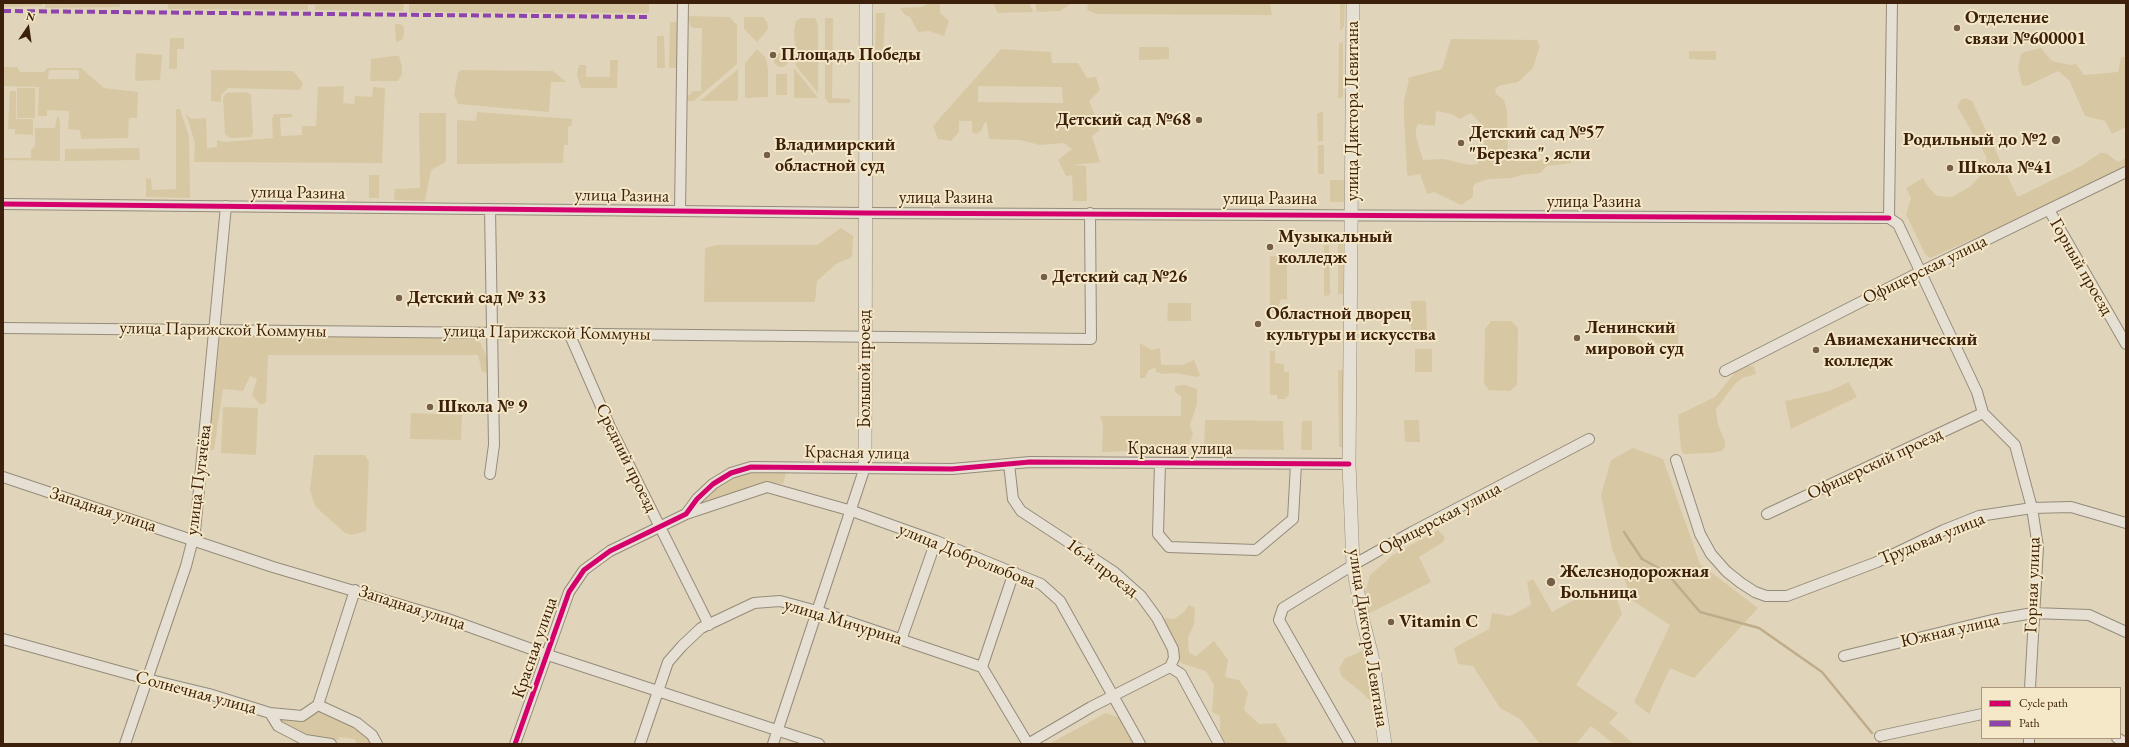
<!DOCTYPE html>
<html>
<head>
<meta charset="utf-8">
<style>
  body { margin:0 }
  #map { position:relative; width:2129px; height:747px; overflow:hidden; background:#e0d5ba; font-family:"EB Garamond",serif }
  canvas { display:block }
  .frame { position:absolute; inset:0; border:4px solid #3c200b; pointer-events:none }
  .legend { position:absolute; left:1981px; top:687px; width:140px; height:52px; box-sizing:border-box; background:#f5e8c8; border:1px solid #ab987c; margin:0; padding:5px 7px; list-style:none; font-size:12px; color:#3c200b }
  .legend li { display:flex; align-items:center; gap:8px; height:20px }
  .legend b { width:20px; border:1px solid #ab987c }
  .north { position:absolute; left:8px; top:8px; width:40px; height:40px; -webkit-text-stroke:3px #f5e8c8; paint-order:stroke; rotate:13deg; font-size:11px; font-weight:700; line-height:16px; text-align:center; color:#3c200b }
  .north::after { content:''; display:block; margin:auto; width:14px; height:18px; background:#3c200b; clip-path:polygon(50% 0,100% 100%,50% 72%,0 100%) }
</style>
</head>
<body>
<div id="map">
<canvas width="2129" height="747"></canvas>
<div class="frame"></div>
<ul class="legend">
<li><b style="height:5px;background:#d6006c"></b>Cycle path</li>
<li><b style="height:5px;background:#8e44ad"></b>Path</li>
</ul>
<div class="north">N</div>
</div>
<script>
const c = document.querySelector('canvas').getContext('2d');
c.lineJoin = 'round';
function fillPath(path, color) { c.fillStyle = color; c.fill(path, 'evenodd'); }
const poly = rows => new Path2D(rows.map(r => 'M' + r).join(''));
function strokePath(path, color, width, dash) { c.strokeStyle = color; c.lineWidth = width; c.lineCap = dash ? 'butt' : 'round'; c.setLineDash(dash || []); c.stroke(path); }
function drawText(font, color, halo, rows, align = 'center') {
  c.font = font + ' "EB Garamond",serif'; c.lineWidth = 4; c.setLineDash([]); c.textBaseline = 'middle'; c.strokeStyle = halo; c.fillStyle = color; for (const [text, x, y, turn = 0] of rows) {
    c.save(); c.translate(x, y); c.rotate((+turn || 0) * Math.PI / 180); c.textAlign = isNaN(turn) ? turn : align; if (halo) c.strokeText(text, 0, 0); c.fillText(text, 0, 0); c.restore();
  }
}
fillPath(poly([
  [3,3,42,3,42,6,3,7],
  [45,3,120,3,120,7,45,8],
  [168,3,404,3,403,11,315,10,315,5,308,5,308,10,168,9],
  [409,3,649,3,649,13,409,12],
  [929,3,940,3,940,13,949,21,944,36,929,31,918,32,910,17,905,15,900,8,922,7],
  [993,3,1029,3,1033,12,998,13],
  [1035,3,1072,3,1060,11,1037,12],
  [1088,3,1270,3,1272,15,1096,14,1087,10],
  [1340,3,1345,3,1344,27,1340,31],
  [876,13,885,13,883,53,879,54,875,52],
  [687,16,730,17,737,25,737,64,694,101,686,101,686,98,693,91,701,91,702,28,693,28,690,25],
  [744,17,763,17,767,22,768,29,757,42,744,29],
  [801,18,815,18,818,25,818,93,796,66,794,30,796,21],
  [825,18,833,18,832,98,850,99,850,103,829,103,825,98],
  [670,22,679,22,679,68,669,68],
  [395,24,400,24,404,27,404,34,402,40,396,42],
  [657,36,664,36,665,68,657,68],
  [170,38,184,38,184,49,177,49,177,69,169,69],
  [1451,39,1537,40,1540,46,1533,68,1518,82,1498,86,1495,90,1496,94,1504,100,1507,110,1508,158,1521,161,1554,160,1555,150,1560,149,1571,161,1571,163,1547,166,1540,173,1521,175,1512,178,1489,179,1476,183,1473,187,1473,197,1461,205,1434,192,1427,194,1420,174,1409,176,1407,174,1404,118,1404,101,1409,80,1407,78,1442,69],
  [1436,111,1451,114,1460,119,1471,113,1482,125,1485,139,1480,159,1477,164,1469,165,1444,159,1423,160,1416,137,1416,128,1418,124,1435,126],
  [1343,42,1343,97,1338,99,1339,43],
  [1139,47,1169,47,1169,59,1139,60],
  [2041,48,2052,61,2070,65,2076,64,2084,75,2118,72,2121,57,2126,57,2126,127,2112,134,2105,121,2085,116,2069,80,2058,71,2027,86,2022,85,2018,68,2021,53],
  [757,49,766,58,768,69,768,97,745,98,745,63],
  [1001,49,1051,52,1052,63,1078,63,1087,78,1096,77,1100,90,1089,101,1098,123,1099,131,1092,136,1100,162,1073,165,1086,166,1087,201,1073,201,1072,175,1066,176,1058,160,1072,149,1064,143,1040,145,1020,140,991,139,989,139,987,124,985,122,981,131,976,134,972,132,972,121,959,121,959,132,951,141,938,139,933,126],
  [978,86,1062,87,1063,103,978,102],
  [1689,51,1716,51,1716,60,1689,59],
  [136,53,162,55,160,80,135,81],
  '774 60a7 7 0 1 1 14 0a7 7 0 1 1-14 0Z',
  [393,56,399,56,402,67,402,74,398,81,370,81,371,59],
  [610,60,618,60,617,88,581,88,577,75,579,65,586,65,586,77,610,77],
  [3,67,17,67,20,72,44,72,47,68,81,68,104,88,138,92,137,118,129,118,128,138,81,139,80,130,68,129,69,111,47,110,47,116,38,116,39,87,3,86],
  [49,70,79,70,79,79,48,79],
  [794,68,818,98,794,98],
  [738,69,738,99,736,101,700,101],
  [211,70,293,71,303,83,300,90,228,88,221,95,221,102,211,101],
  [461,70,553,71,566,82,551,82,549,112,458,104,454,94,458,73],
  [776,74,787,74,787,95,776,95],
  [344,86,343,103,354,104,355,96,372,97,373,87,385,88,382,163,194,162,195,143,186,114,191,119,206,118,207,148,217,147,217,140,224,142,273,138,272,119,274,114,293,114,292,117,280,118,281,136,302,135,302,126,316,126,318,87],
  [17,88,35,88,35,118,17,118],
  [10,91,16,91,16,119,33,119,33,135,15,134,15,129,8,129],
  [247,92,251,95,253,133,251,137,230,138,225,134,223,97,227,93],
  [1965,98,1972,101,2017,196,2020,196,2081,166,2100,153,2106,153,2118,162,2126,158,2126,167,2012,222,1930,258,1925,254,1906,214,1911,198,1906,188,1923,178,1929,188,1937,196,1952,197,1971,186,1983,173,1987,158,1957,106,1961,100],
  [176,109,180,109,189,136,190,198,146,197,146,178,151,179,152,190,176,189],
  [477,112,572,119,572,125,568,127,568,145,564,145,563,163,457,164,457,120,476,121],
  [1323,112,1323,141,1318,141,1317,113],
  [419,113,446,113,446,162,431,170,425,201,394,200,395,189,420,188],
  [57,116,59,117,60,125,60,161,3,160,3,158,31,158,31,150,35,146,35,128,55,128],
  [1318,145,1324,145,1324,174,1318,174],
  [139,148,140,160,65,161,65,149],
  [369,175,379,175,379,198,369,198],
  [1330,180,1344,180,1344,202,1330,202],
  [841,228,853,236,852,257,836,264,817,281,815,302,704,302,705,248,716,245,817,245],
  [1338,244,1343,244,1343,294,1338,294],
  [1324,245,1329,245,1330,295,1324,296],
  [1278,252,1287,255,1287,300,1281,299,1276,312,1270,312,1270,256,1278,256],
  [1411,301,1426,301,1427,334,1411,334],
  [1168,303,1191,303,1191,321,1167,321],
  [1491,321,1511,321,1518,328,1517,385,1510,391,1489,390,1484,383,1485,329],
  [1634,321,1679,322,1678,344,1656,343],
  [1611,325,1625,325,1650,349,1611,348],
  [228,335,476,338,480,342,487,358,488,373,482,372,478,355,268,355,266,403,260,404,252,396,257,379,250,376,243,391,223,389,214,450,210,450,207,444,220,338],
  [1140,343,1152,350,1160,348,1161,365,1183,365,1194,360,1200,375,1197,377,1175,373,1163,374,1156,372,1155,367,1148,371,1145,378,1140,378],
  [1415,349,1432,349,1432,372,1415,372],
  [1270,351,1275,351,1275,363,1284,364,1284,372,1289,372,1289,395,1285,399,1277,399,1277,395,1270,395],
  [1748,366,1754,366,1756,374,1742,378,1735,384,1716,409,1718,425,1725,441,1725,446,1722,451,1712,453,1684,454,1681,450,1678,415,1715,397,1737,370],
  [1338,370,1343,370,1343,447,1339,447],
  [1849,382,1857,397,1791,429,1785,401,1829,391],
  [1185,385,1197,389,1197,404,1190,425,1193,435,1187,449,1102,452,1103,425,1100,416,1181,416,1181,396,1175,392,1175,386],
  [223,407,258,408,256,455,221,453],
  [411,413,462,415,461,440,410,439],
  [1205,420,1283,421,1284,450,1204,449],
  [1404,420,1419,420,1420,442,1405,442],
  [1302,421,1312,421,1312,450,1301,450],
  [1633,448,1663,459,1700,564,1758,608,1694,678,1670,668,1649,714,1634,702,1670,625,1633,601,1612,549,1601,495,1611,460],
  [314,455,365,455,369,462,366,531,352,535,345,533,315,506,310,490],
  [740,473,786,473,783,484,763,482,708,503,705,500,705,497,716,487],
  [1438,530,1445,537,1443,542,1419,557,1431,582,1368,614,1365,594,1370,575,1393,555],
  [1533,579,1552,612,1574,600,1574,591,1605,589,1615,594,1622,614,1576,685,1618,713,1609,723,1634,744,1614,744,1591,726,1576,744,1540,744,1520,719,1500,708,1473,666,1458,664,1454,648,1489,629,1492,613,1510,616,1531,605,1527,582],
  [1189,605,1195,608,1194,624,1188,638,1189,653,1196,656,1214,641,1228,660,1225,677,1239,680,1248,693,1244,710,1259,724,1276,723,1288,744,1226,744,1220,733,1220,716,1212,712,1214,685,1206,671,1181,663,1173,639,1164,623,1165,618,1174,619,1184,612],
  [1365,650,1377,707,1359,690,1342,677,1339,669,1345,658],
  [318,709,366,733,373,744,356,743,355,739,340,737,338,740,307,737,280,724,279,718],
  [1106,713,1120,718,1134,744,1049,744]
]), '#d8c7a3');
strokePath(poly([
  [1624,532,1642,559,1666,572,1700,612,1759,628,1822,672,1872,733],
  [1879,742,1880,744]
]), '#c0ac8a', 2.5);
const minor = poly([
  [3,204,865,213,1889,218],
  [2049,210,2126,344],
  [680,211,683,3],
  [1889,218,1898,224,1977,392,1983,413,2015,445,2032,508,2038,547,2030,688],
  [1889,218,1892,3],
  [3,328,1091,339,1090,213],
  [569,333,610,427,709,625],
  [1725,371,1914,275,2126,172],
  [1676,460,1700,534,1711,554,1726,571,1741,583,1755,592,1766,596,1787,596,1877,562,1944,530,1979,516,2032,508,2071,507,2126,523],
  [1160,463,1158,534,1169,547,1256,550,1293,519,1296,464],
  [1009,464,1013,499,1021,511,1114,572,1141,596,1157,618,1173,649,1174,658,1170,667],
  [490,474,494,445,490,209],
  [3,477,273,567,445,618,548,655,819,744],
  [686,514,767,487,852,511,936,541,1041,584,1060,601,1140,744],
  [1767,514,1983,413],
  [3,639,147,679,209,694,270,713,302,716,318,705],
  [901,640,936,541],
  [1844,656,1992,620,2033,613,2089,615,2126,632],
  [982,667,1014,572],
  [1170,667,1181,674,1219,744],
  [318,705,355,590],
  [318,705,357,723,372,735,377,744],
  [270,713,278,726,305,740,331,744],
  [1880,736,1982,714],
  [2117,738,2126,743],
  [125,744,186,566,195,531,226,206],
  [515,744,569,592,584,570,610,551,686,514,697,499,713,484,731,473,751,467,952,469,1030,462,1349,464],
  [640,744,668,662,682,646,701,628,754,603,780,601,817,611,982,667,1028,744],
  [773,744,865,467],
  [1028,744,1091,707,1170,667],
  [1350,744,1279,620,1283,608,1353,565,1412,532,1589,439],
  [2029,744,2029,738]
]);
const tertiary = poly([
  [1353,3,1349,464,1353,565,1363,621,1372,656,1385,744],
  [865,467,866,3]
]);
strokePath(minor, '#958b7a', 12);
strokePath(tertiary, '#958b7a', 14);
strokePath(minor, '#e5e0d3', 10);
strokePath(tertiary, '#e5e0d3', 13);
strokePath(poly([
  [3,11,647,17]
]), '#8e44ad', 4, [8, 4]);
strokePath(poly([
  [3,204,865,213,1889,218],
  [515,744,569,592,584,570,610,551,686,514,697,499,713,484,731,473,751,467,952,469,1030,462,1349,464]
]), '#d6006c', 5);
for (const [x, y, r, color] of [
  [1957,28,4,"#755f48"],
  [773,55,4,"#755f48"],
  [1199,120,4,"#755f48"],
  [2056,140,5,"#755f48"],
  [1461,143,4,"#755f48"],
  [767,155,4,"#755f48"],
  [1950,168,4,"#755f48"],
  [1270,247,4,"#755f48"],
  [1044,277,4,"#755f48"],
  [399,298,4,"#755f48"],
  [1258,324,4,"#755f48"],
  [1577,338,4,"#755f48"],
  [1816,350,4,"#755f48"],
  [430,407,4,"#755f48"],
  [1551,582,5,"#755f48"],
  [1391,622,4,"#755f48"]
]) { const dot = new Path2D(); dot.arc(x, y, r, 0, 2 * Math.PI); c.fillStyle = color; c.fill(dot); strokePath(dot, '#f5e8c8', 1.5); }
drawText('bold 18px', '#3c200b', '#f5e8c8', [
  ["Отделение",1965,18],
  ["связи №600001",1965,39],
  ["Площадь Победы",781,55],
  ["Детский сад №68",1191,120,"right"],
  ["Детский сад №57",1469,133],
  ["\"Березка\", ясли",1469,154],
  ["Родильный до №2",2047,140,"right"],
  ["Владимирский",775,145],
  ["областной суд",775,166],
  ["Школа №41",1958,168],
  ["Музыкальный",1278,237],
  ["колледж",1278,258],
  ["Детский сад №26",1052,277],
  ["Детский сад № 33",407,298],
  ["Областной дворец",1266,314],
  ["культуры и искусства",1266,335],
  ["Ленинский",1585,328],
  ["мировой суд",1585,349],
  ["Авиамеханический",1824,340],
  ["колледж",1824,361],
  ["Школа № 9",438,407],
  ["Железнодорожная",1560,572],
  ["Больница",1560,593],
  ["Vitamin C",1399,622]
], 'left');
drawText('18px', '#3c200b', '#f5e8c8', [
  ["улица Диктора Левитана",1353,111,-90],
  ["улица Разина",298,193,1],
  ["улица Разина",622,196,1],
  ["улица Разина",946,198],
  ["улица Разина",1270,199],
  ["улица Разина",1594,202],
  ["Горный проезд",2081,267,60],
  ["Офицерская улица",1925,270,-26],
  ["улица Парижской Коммуны",223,330,1],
  ["улица Парижской Коммуны",547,333,1],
  ["Большой проезд",865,369,-90],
  ["Красная улица",1180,449],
  ["Красная улица",857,453,1],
  ["Средний проезд",626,458,64],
  ["Офицерский проезд",1875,464,-25],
  ["улица Пугачёва",199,480,-83],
  ["Западная улица",103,510,18],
  ["Офицерская улица",1440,519,-28],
  ["Трудовая улица",1932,539,-22],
  ["улица Добролюбова",967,556,22],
  ["16-й проезд",1102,568,37],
  ["Горная улица",2033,585,-88],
  ["Западная улица",412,608,18],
  ["улица Мичурина",843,622,17],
  ["Южная улица",1950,631,-13],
  ["улица Диктора Левитана",1368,638,81],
  ["Красная улица",535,648,-71],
  ["Солнечная улица",196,693,15]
]);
</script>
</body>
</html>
